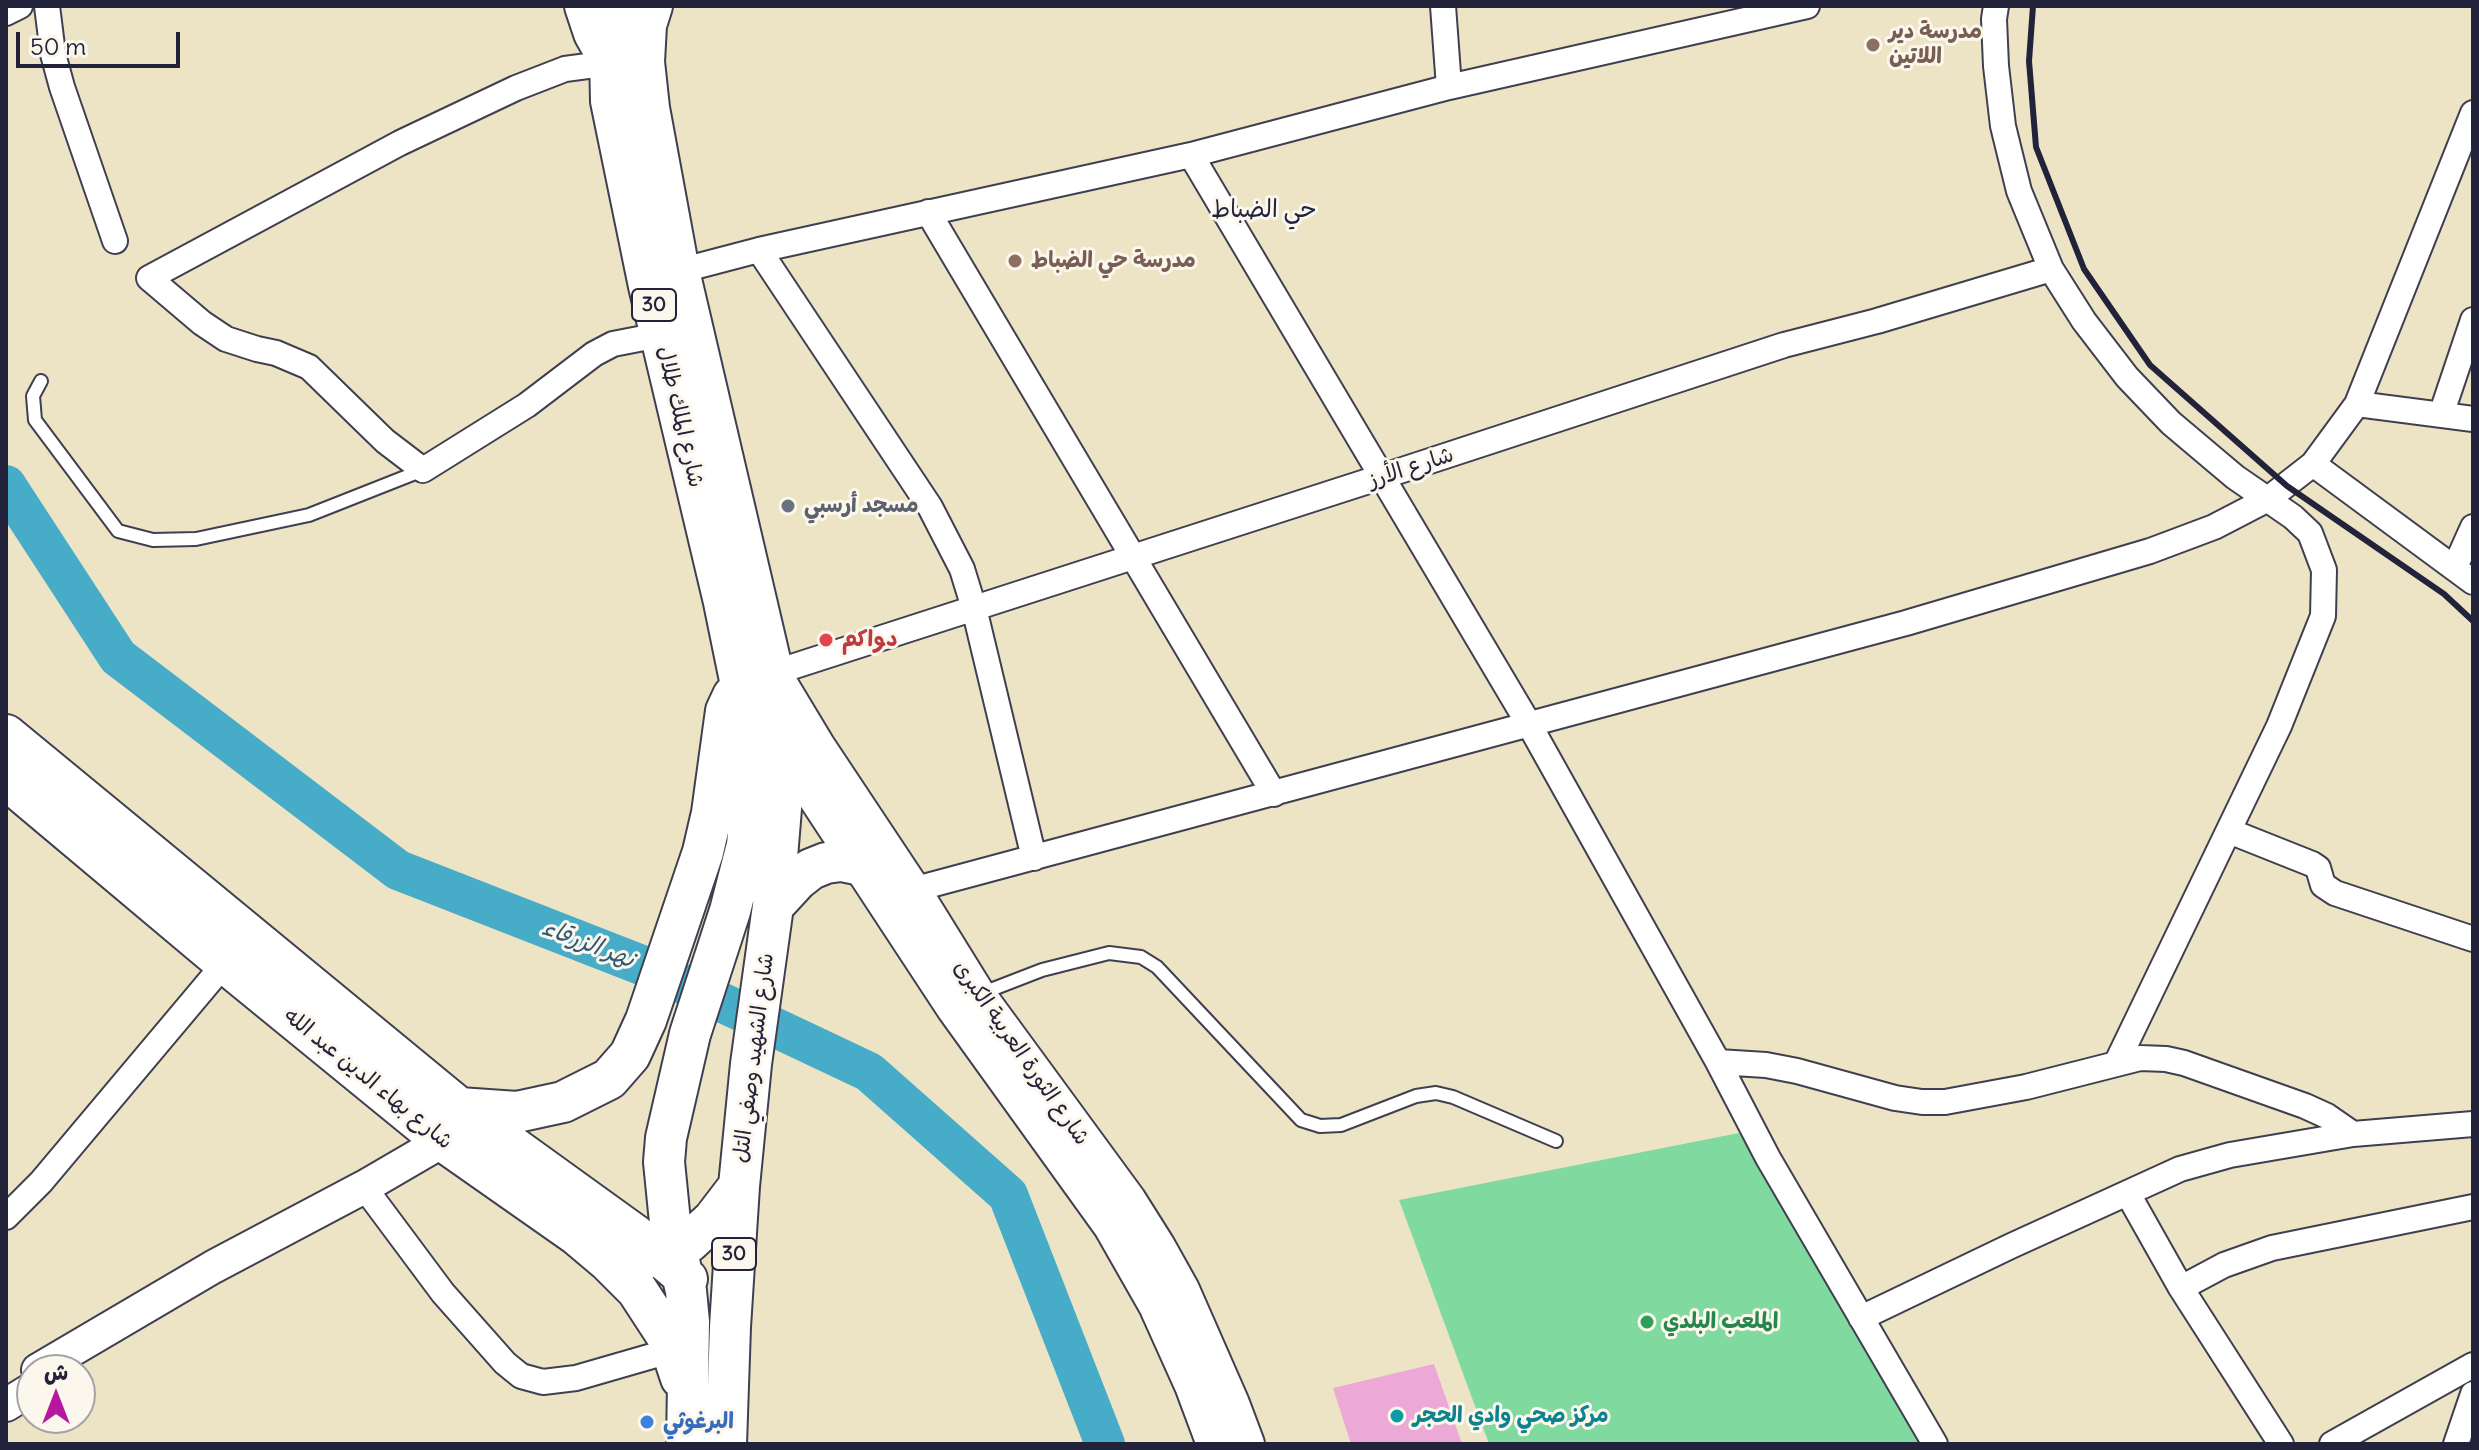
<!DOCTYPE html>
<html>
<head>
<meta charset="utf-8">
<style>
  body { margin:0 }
  #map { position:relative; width:2479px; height:1450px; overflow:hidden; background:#ede4c6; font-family:Delius,"Playpen Sans Arabic",sans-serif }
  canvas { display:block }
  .frame { position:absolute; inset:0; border:8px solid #22223b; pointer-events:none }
  .north { position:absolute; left:16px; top:1354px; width:80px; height:80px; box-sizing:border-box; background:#fbf7ec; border:2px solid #a4a2a5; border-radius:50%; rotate:0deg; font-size:22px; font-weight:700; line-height:32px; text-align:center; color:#22223b }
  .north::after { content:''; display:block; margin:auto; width:28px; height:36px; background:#b5179e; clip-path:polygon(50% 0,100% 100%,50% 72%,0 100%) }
  .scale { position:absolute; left:16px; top:32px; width:164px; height:36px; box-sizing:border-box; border:4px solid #22223b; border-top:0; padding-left:10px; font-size:24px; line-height:28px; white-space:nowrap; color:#22223b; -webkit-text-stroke:6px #fbf7ec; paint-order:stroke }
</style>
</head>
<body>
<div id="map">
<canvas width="2479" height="1450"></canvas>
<div class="frame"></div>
<div class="north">ش</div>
<div class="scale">50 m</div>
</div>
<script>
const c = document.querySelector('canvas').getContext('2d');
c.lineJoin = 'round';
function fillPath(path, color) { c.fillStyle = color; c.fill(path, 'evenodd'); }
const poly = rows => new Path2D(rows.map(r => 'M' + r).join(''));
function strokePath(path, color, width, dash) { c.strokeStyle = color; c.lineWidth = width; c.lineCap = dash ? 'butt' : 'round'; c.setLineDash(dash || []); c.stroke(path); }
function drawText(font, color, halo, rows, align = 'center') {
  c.font = font + ' Delius,"Playpen Sans Arabic",sans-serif'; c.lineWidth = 6; c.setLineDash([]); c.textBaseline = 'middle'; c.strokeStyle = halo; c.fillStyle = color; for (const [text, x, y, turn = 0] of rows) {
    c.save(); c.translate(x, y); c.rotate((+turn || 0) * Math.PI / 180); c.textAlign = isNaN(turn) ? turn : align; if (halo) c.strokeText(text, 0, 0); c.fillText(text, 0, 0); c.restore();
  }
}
fillPath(poly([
  [1739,1133,1921,1444,1489,1444,1399,1200]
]), '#80d99e');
strokePath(poly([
  [6,485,118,657,398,870,649,968,869,1072,1008,1195,1105,1444]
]), '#47acc7', 40);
fillPath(poly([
  [1434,1364,1462,1444,1351,1444,1333,1388]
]), '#eca8d6');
const service = poly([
  [41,381,33,396,35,420,118,531,153,540,196,539,309,515,423,470],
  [980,994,1042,970,1109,953,1141,957,1157,967,1301,1120,1320,1126,1341,1125,1416,1096,1436,1093,1453,1097,1556,1141]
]);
const minor = poly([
  [47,6,53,54,62,87,115,241],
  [1443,6,1449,87],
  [1996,6,1994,19,1996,66,2003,126,2019,191,2051,269,2084,321,2127,377,2171,423,2235,477,2293,517,2310,533,2324,570,2323,616,2279,726,2116,1064],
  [6,13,20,6],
  [610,63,565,69,516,88,400,143,149,278,202,323,226,339,257,349,276,353,309,367,385,441,423,470,527,405,594,354,613,344,644,338,662,341],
  [1191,155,1530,726,1718,1062,1768,1158,1935,1444],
  [928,212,1274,794],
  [759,250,930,507,962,569,974,608,1034,858],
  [679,271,759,250,1191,155,1449,87,1807,6],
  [2357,404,2473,419],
  [2441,415,2473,320],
  [2313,464,2473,582],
  [2455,567,2473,527],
  [773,673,1381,477,1784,345,1877,321,2051,269],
  [2229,831,2312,864,2318,868,2323,885,2335,893,2473,939],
  [912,890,1906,623,2150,551,2214,527,2268,499,2313,464,2357,404,2473,113],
  [1718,1062,1766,1065,1797,1071,1895,1098,1922,1102,1945,1102,2026,1087,2140,1058,2166,1059,2184,1063,2305,1106,2327,1116,2353,1134],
  [364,1187,443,1293,505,1363,521,1376,543,1382,576,1378,673,1350],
  [2128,1194,2181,1288,2281,1444],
  [6,1217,41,1182,225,963],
  [2181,1288,2224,1265,2272,1248,2473,1207],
  [1861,1318,2011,1246,2180,1169,2230,1155,2353,1134,2473,1124],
  [2332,1444,2473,1365],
  [2456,1444,2473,1394]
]);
const tertiary = poly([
  [38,1370,213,1267,364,1187,443,1141],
  [6,1405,32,1389]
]);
const secondary = poly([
  [773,674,817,747,912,890,977,995,1128,1201,1157,1247,1181,1290,1231,1404,1246,1444],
  [775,734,955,1008,1112,1226,1157,1305,1193,1385,1215,1444]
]);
const primary = poly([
  [585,6,594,33,602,47,610,55],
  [621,6,610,55,611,101,649,286,724,602,751,734,752,792,747,845,730,911,690,1034,666,1138,664,1162,670,1222,686,1291,689,1322,687,1444],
  [652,6,646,25,644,62,649,108,679,271,773,673,781,743,782,796,773,906,751,1064,739,1186,730,1327,726,1444],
  [6,735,459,1108,635,1235,687,1279],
  [6,779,225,963,443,1141,577,1235,609,1262,637,1290,667,1336,681,1378],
  [773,906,797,880,811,869,826,863,841,861,861,865],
  [459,1108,517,1112,563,1102,609,1079,630,1055,646,1020,703,852,712,813,726,711,733,696,745,685],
  [653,1257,677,1251,689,1242,713,1220,739,1186]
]);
strokePath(service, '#403f50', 16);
strokePath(minor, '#403f50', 28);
strokePath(tertiary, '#403f50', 36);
strokePath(secondary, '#403f50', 40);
strokePath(primary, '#403f50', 44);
strokePath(service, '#fff', 12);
strokePath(minor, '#fff', 24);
strokePath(tertiary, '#fff', 32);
strokePath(secondary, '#fff', 36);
strokePath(primary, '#fff', 40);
strokePath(poly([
  [2033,6,2029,61,2036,147,2084,269,2150,365,2287,486,2444,594,2473,621]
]), '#22223b', 6);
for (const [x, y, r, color] of [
  [1873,45,8,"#8d6e63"],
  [1015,261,8,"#8d6e63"],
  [788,506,8,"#6b7280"],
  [826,640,8,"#e0444e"],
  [1647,1322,8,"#2e9e5b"],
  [1397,1416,8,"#0f9aa8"],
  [647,1422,8,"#3f7fe0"]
]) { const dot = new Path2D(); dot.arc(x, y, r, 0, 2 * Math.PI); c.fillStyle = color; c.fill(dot); strokePath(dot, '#fbf7ec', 3); }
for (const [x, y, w] of [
  [654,305,44],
  [734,1254,44]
]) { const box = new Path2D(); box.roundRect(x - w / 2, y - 16, w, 32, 6); c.fillStyle = '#fbf7ec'; c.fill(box); strokePath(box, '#22223b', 2); }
drawText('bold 20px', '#22223b', null, [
  ["30",654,305],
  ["30",734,1254]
]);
drawText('bold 22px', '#785e54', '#fbf7ec', [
  ["مدرسة دير",1889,32],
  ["اللاتين",1889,57],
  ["مدرسة حي الضباط",1031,261]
], 'left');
drawText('22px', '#22223b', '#fbf7ec', [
  ["شارع الملك طلال",680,417,77],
  ["شارع الأرز",1411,468,-18],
  ["شارع الثورة العربية الكبرى",1021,1053,55],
  ["شارع الشهيد وصفي التل",754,1058,-83],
  ["شارع بهاء الدين عبد الله",368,1079,39]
]);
drawText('bold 22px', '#5b616d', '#fbf7ec', [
  ["مسجد أرسبي",804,506]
], 'left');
drawText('bold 22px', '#be3a42', '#fbf7ec', [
  ["دواكم",842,640]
], 'left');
drawText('bold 22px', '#27864d', '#fbf7ec', [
  ["الملعب البلدي",1663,1322]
], 'left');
drawText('bold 22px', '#0d838f', '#fbf7ec', [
  ["مركز صحي وادي الحجر",1413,1416]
], 'left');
drawText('bold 22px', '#366cbe', '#fbf7ec', [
  ["البرغوثي",663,1422]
], 'left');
drawText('24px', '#22223b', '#fbf7ec', [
  ["حي الضباط",1264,210]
]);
drawText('italic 24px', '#315973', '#fbf7ec', [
  ["نهر الزرقاء",588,944,21]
]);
</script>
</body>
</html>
